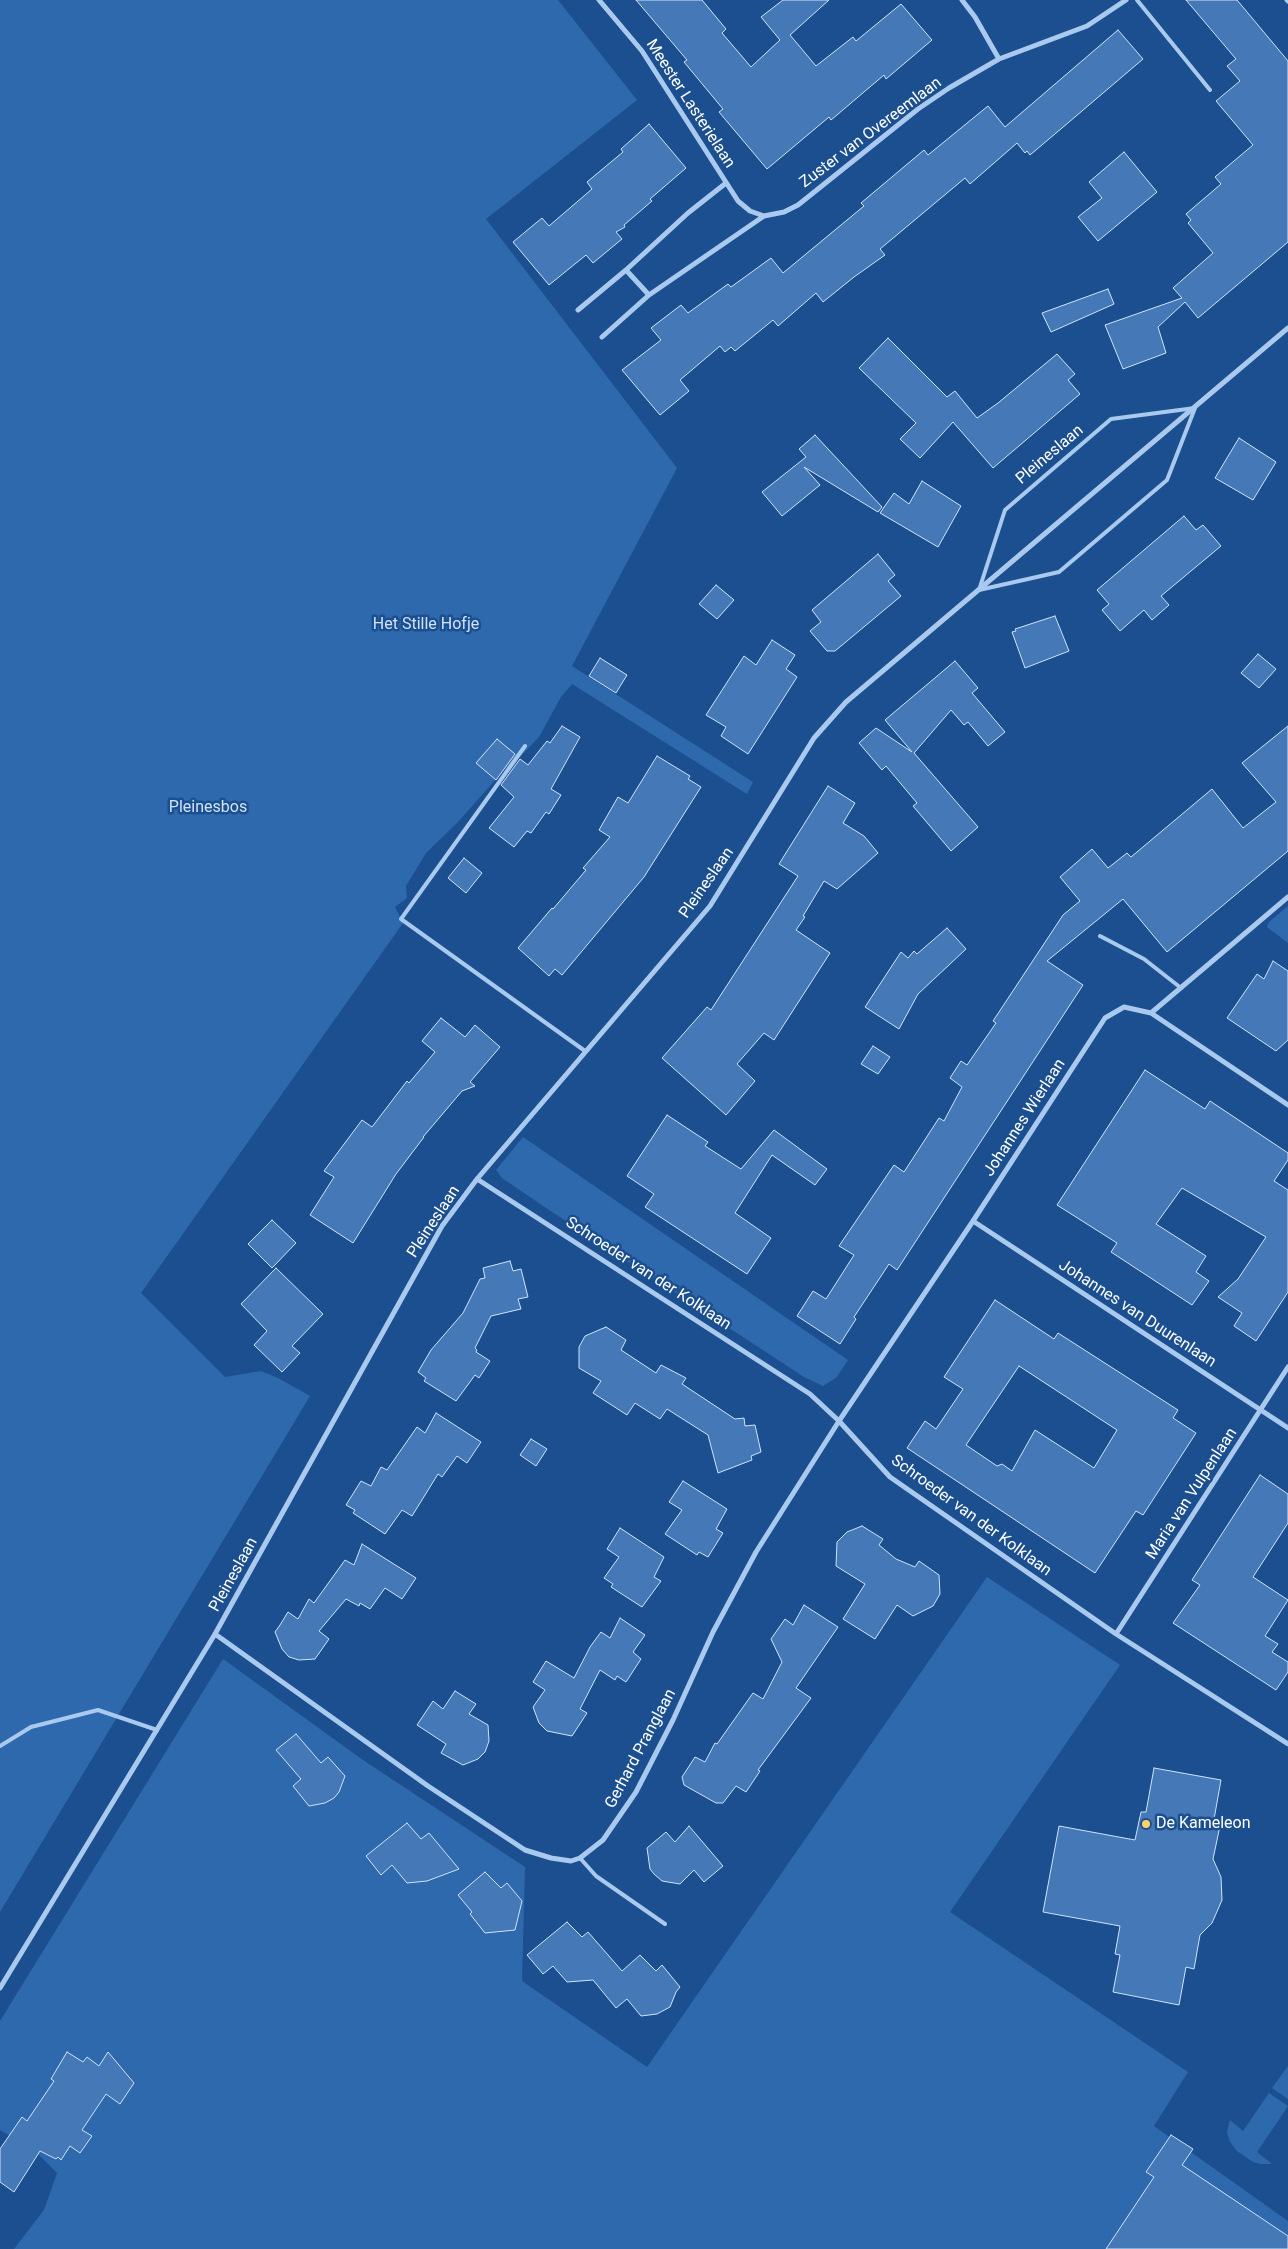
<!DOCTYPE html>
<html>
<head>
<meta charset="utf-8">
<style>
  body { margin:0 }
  canvas { display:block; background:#1b4f8f }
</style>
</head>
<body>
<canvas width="1288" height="2249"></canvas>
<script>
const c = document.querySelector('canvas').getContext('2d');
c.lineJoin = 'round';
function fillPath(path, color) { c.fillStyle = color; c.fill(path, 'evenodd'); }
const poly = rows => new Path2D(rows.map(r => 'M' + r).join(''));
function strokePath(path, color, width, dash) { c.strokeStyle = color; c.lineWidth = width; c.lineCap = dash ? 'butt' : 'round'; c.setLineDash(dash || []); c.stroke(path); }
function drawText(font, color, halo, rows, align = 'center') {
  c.font = font + ' Roboto,sans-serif'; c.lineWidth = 5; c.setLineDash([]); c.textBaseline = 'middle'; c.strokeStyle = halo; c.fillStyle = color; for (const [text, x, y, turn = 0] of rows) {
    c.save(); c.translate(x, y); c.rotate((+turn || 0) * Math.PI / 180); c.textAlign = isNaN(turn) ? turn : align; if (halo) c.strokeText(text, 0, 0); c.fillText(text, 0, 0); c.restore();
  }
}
fillPath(poly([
  [0,0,558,0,637,100,486,219,677,468,572,666,753,782,747,794,572,684,561,697,539,737,520,757,505,769,457,823,426,853,406,886,407,898,395,907,403,923,141,1293,225,1377,261,1371,278,1378,310,1396,0,1912],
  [1288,906,1288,943,1267,927,1269,922],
  [523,1137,848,1360,837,1377,823,1386,804,1377,552,1212,502,1178,496,1170],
  [987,1577,1120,1665,950,1912,1188,2072,1154,2126,1288,2221,1288,2249,14,2249,44,2210,57,2173,33,2149,0,2130,0,2021,223,1659,363,1760,525,1867,522,1981,647,2067],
  [1288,2066,1288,2099,1272,2088],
  [1269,2093,1288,2106,1257,2152,1272,2164,1261,2164,1253,2162,1237,2151,1230,2142,1227,2132,1230,2120,1243,2131]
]), '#2e69ad');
const building = poly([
  [636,0,702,0,726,29,722,33,751,67,780,40,761,17,783,0,829,0,790,35,816,66,853,37,856,41,901,4,932,40,886,79,884,75,831,120,829,117,767,169,719,112,723,109,684,62,687,60,636,0],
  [1186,0,1237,0,1288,61,1288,242,1198,318,1185,302,1158,327,1166,353,1123,369,1105,325,1182,298,1173,288,1213,253,1188,223,1191,220,1186,214,1221,184,1215,177,1253,145,1216,101,1240,81,1227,66,1236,59,1186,0],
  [1118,30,1143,59,1062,128,1030,155,1027,151,1025,153,1017,143,970,184,965,178,880,249,885,255,854,277,823,302,816,293,778,326,773,320,735,351,731,347,725,352,720,346,680,380,689,391,660,415,622,370,661,340,651,328,681,305,688,313,728,284,731,287,771,258,783,273,864,206,861,203,924,150,928,155,988,106,1005,127,1118,30],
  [649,124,686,168,650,199,652,201,624,225,625,227,616,232,622,239,593,263,586,255,549,285,513,242,542,218,549,226,592,189,587,182,623,152,621,149,649,124],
  [1124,152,1157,192,1098,241,1078,217,1102,198,1089,182,1124,152],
  [1108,289,1114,304,1051,332,1042,313,1108,289],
  [888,338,947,397,955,391,977,418,998,403,1057,354,1075,374,1068,380,1080,394,993,468,953,422,920,458,900,439,916,423,859,368,888,338],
  [815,435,882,507,878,512,804,467,820,485,782,516,762,492,806,457,799,449,815,435],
  [1239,438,1276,462,1253,500,1215,478,1239,438],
  [922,481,961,506,938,547,880,513,894,493,909,504,922,481],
  [1184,516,1196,530,1203,525,1221,546,1161,596,1169,605,1152,620,1144,610,1120,631,1102,610,1109,604,1097,590,1184,516],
  [878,554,895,575,888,581,901,596,835,651,827,651,810,631,821,622,812,610,878,554],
  [716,585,734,600,717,619,699,604,716,585],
  [1055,616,1069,651,1025,668,1012,632,1016,631,1015,629,1055,616],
  [772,640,795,655,786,669,797,677,748,754,721,736,726,727,706,715,744,656,756,665,772,640],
  [1258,654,1276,669,1259,688,1241,673,1258,654],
  [600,658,627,675,616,693,589,676,600,658],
  [955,661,978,688,972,693,1005,732,988,746,968,722,964,725,951,710,914,753,978,827,951,851,913,806,917,803,886,766,882,770,859,743,876,728,912,752,885,720,955,661],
  [562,726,580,737,551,789,561,795,549,814,546,812,531,833,527,831,514,847,489,828,514,797,501,785,520,759,528,765,547,741,550,743,562,726],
  [1288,726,1288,851,1167,952,1123,899,1047,961,1083,985,897,1270,889,1264,854,1317,856,1319,840,1344,797,1316,813,1291,826,1299,854,1255,839,1246,894,1165,904,1172,939,1118,944,1121,962,1087,950,1078,961,1061,967,1065,996,1023,993,1021,999,1012,1063,915,1080,901,1060,877,1092,849,1108,868,1127,853,1131,857,1212,789,1243,828,1276,802,1242,763,1288,726],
  [497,739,515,754,496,780,476,763,497,739],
  [657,756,690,776,688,779,701,787,644,877,562,975,555,969,549,976,518,948,552,908,553,909,586,870,583,868,610,837,599,830,618,797,628,803,657,756],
  [828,786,855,803,843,823,864,836,878,853,837,889,824,881,803,916,805,917,796,930,830,953,774,1040,764,1033,737,1064,755,1081,726,1115,662,1058,707,1007,711,1010,798,876,779,864,828,786],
  [464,858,482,873,466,893,448,878,464,858],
  [947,928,966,949,918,994,899,1029,865,1007,901,952,908,958,914,951,917,954,947,928],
  [1273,961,1288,971,1288,1040,1276,1051,1227,1018,1257,974,1264,979,1273,961],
  [441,1018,465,1037,475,1025,500,1047,470,1082,475,1086,462,1091,423,1137,424,1137,396,1174,353,1243,310,1215,334,1177,324,1171,362,1120,372,1127,407,1081,409,1083,435,1052,422,1041,441,1018],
  [873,1046,890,1057,878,1074,861,1064,873,1046],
  [1145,1070,1205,1109,1210,1101,1288,1153,1288,1160,1274,1181,1288,1190,1288,1292,1256,1341,1234,1326,1242,1313,1218,1297,1238,1279,1266,1237,1182,1188,1156,1224,1206,1256,1196,1272,1209,1281,1192,1305,1111,1252,1117,1243,1057,1205,1145,1070],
  [667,1115,708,1142,705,1146,741,1169,774,1130,827,1169,815,1185,772,1155,735,1213,771,1238,747,1274,645,1207,654,1194,627,1176,667,1115],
  [272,1220,296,1243,272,1268,248,1244,272,1220],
  [510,1261,513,1271,521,1269,528,1297,518,1299,521,1309,491,1316,475,1348,477,1350,476,1352,490,1361,479,1378,475,1375,456,1401,424,1381,426,1378,418,1372,431,1350,463,1313,480,1279,485,1278,483,1268,510,1261],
  [276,1268,323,1314,292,1346,300,1353,282,1372,254,1345,267,1331,241,1304,276,1268],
  [995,1300,1054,1339,1058,1333,1178,1410,1173,1418,1196,1433,1143,1515,1136,1511,1095,1573,907,1448,925,1421,936,1429,963,1389,944,1377,995,1300],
  [1019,1366,1117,1430,1094,1468,1035,1430,1012,1471,1002,1464,997,1466,966,1445,1019,1366],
  [606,1327,626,1340,621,1350,656,1373,661,1365,686,1378,682,1384,735,1419,744,1418,745,1426,755,1425,761,1452,751,1456,752,1460,718,1473,708,1435,667,1409,660,1419,635,1403,627,1415,593,1393,601,1381,579,1368,579,1347,585,1336,606,1327],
  [436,1413,481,1442,467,1463,457,1456,442,1477,438,1474,412,1516,402,1510,385,1534,353,1513,355,1510,346,1505,361,1481,371,1486,381,1467,387,1470,417,1427,425,1433,436,1413],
  [531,1439,547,1449,536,1466,520,1455,531,1439],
  [1260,1475,1288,1494,1288,1523,1253,1577,1288,1600,1265,1636,1278,1644,1272,1652,1288,1662,1288,1672,1276,1690,1173,1623,1200,1585,1192,1580,1260,1475],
  [683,1481,727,1509,716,1529,723,1533,708,1557,699,1552,697,1555,665,1534,682,1510,669,1502,683,1481],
  [862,1526,883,1539,879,1545,896,1559,915,1567,919,1561,939,1575,940,1594,933,1606,913,1616,897,1605,875,1639,843,1619,865,1584,836,1566,837,1542,847,1532,862,1526],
  [620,1528,664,1557,654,1577,661,1581,642,1607,611,1587,613,1584,604,1578,619,1557,607,1549,620,1528],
  [362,1544,416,1578,402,1599,385,1588,370,1609,360,1603,359,1606,346,1599,319,1631,329,1639,315,1659,299,1660,289,1657,282,1649,275,1632,280,1625,288,1612,298,1619,309,1599,314,1603,345,1560,354,1565,362,1544],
  [804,1605,838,1627,796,1688,811,1698,758,1770,760,1771,746,1792,736,1786,723,1803,716,1803,684,1785,682,1777,695,1757,705,1762,715,1743,717,1744,753,1693,763,1699,782,1662,771,1639,785,1619,793,1625,804,1605],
  [620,1618,645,1635,633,1652,641,1659,626,1682,617,1676,615,1680,600,1670,580,1709,587,1713,572,1736,547,1731,539,1723,533,1707,545,1690,533,1682,546,1661,574,1678,590,1647,601,1632,610,1638,620,1618],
  [455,1691,476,1704,469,1714,488,1725,489,1741,485,1752,478,1759,463,1765,441,1753,446,1744,417,1725,433,1701,443,1709,455,1691],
  [296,1734,321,1763,328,1757,345,1776,339,1792,334,1798,325,1803,309,1806,293,1786,301,1779,276,1750,296,1734],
  [1154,1768,1221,1780,1213,1825,1220,1826,1213,1859,1221,1877,1222,1900,1212,1923,1200,1935,1194,1969,1186,1967,1179,2005,1113,1992,1120,1955,1115,1954,1120,1926,1043,1912,1059,1826,1135,1840,1141,1812,1146,1812,1154,1768],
  [407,1823,421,1839,429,1833,459,1869,427,1881,407,1883,392,1865,381,1875,366,1856,407,1823],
  [689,1826,723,1866,704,1882,694,1870,680,1884,662,1881,654,1874,650,1869,647,1848,666,1832,675,1842,689,1826],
  [485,1872,501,1888,507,1883,522,1901,515,1930,485,1933,470,1914,472,1912,458,1895,485,1872],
  [567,1922,582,1937,588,1932,622,1971,640,1955,656,1971,662,1965,680,1987,676,1992,670,2007,657,2014,641,2016,627,1999,616,2008,593,1980,567,1982,553,1966,543,1974,527,1955,567,1922],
  [67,2052,83,2062,87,2057,99,2066,108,2052,134,2083,120,2104,106,2094,82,2130,92,2136,80,2153,70,2146,61,2160,58,2157,56,2159,40,2151,14,2192,0,2182,0,2149,22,2117,27,2121,54,2081,51,2079,67,2052],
  [1171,2135,1193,2149,1182,2165,1288,2236,1288,2249,1106,2249,1154,2177,1146,2172,1171,2135]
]);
fillPath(building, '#4478b7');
strokePath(building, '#cfe3fa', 1);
strokePath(poly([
  [1137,0,1210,90],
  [1195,408,1167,480,1059,572,979,590,1005,510,1111,419,1195,408],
  [525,746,401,919,585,1051],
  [1100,936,1144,959,1181,988],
  [0,1746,31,1727,98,1710,157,1730],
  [580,1858,596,1876,665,1924]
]), '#a9c9ee', 4);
strokePath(poly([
  [599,0,642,51,738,201,750,211,764,216],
  [962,0,975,17,999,59],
  [1287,0,1288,1],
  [626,270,649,295],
  [578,310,626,270,688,213,726,183],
  [602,337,649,295,764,216,784,212,798,205,918,109,949,88,999,59,1087,26,1126,0],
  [1151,1013,1288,1105],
  [477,1179,810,1394,839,1421,890,1477,1116,1634,1288,1744],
  [973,1221,1288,1428],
  [215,1634,428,1786,525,1850,551,1858,571,1861,580,1858,603,1840,636,1792,673,1720,713,1632,756,1552,839,1421,973,1221,1105,1018,1124,1007,1151,1013,1288,897],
  [1116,1634,1288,1367],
  [0,1988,215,1634,442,1226,477,1179,710,906,814,738,846,702,1288,328]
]), '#a9c9ee', 5);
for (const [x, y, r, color] of [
  [1146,1824,5,"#ffd166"]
]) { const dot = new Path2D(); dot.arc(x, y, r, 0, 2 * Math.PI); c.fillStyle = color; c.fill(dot); strokePath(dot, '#1b4f8f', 2); }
drawText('16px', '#fff', '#1b4f8f', [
  ["Meester Lasterielaan",690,104,57],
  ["Zuster van Overeemlaan",871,133,-37],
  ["Pleineslaan",1050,455,-40],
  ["Pleineslaan",707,883,-55],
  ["Johannes Wierlaan",1025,1118,-57],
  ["Pleineslaan",434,1222,-57],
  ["Schroeder van der Kolklaan",648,1274,33],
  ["Johannes van Duurenlaan",1137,1314,33],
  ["Maria van Vulpenlaan",1192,1494,-57],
  ["Schroeder van der Kolklaan",971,1516,36],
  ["Pleineslaan",234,1575,-61],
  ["Gerhard Pranglaan",641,1749,-62]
]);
drawText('16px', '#cfe3fa', '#1b4f8f', [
  ["Het Stille Hofje",426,625],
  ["Pleinesbos",208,808]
]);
drawText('16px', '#fff', '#1b4f8f', [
  ["De Kameleon",1156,1824]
], 'left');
</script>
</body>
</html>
